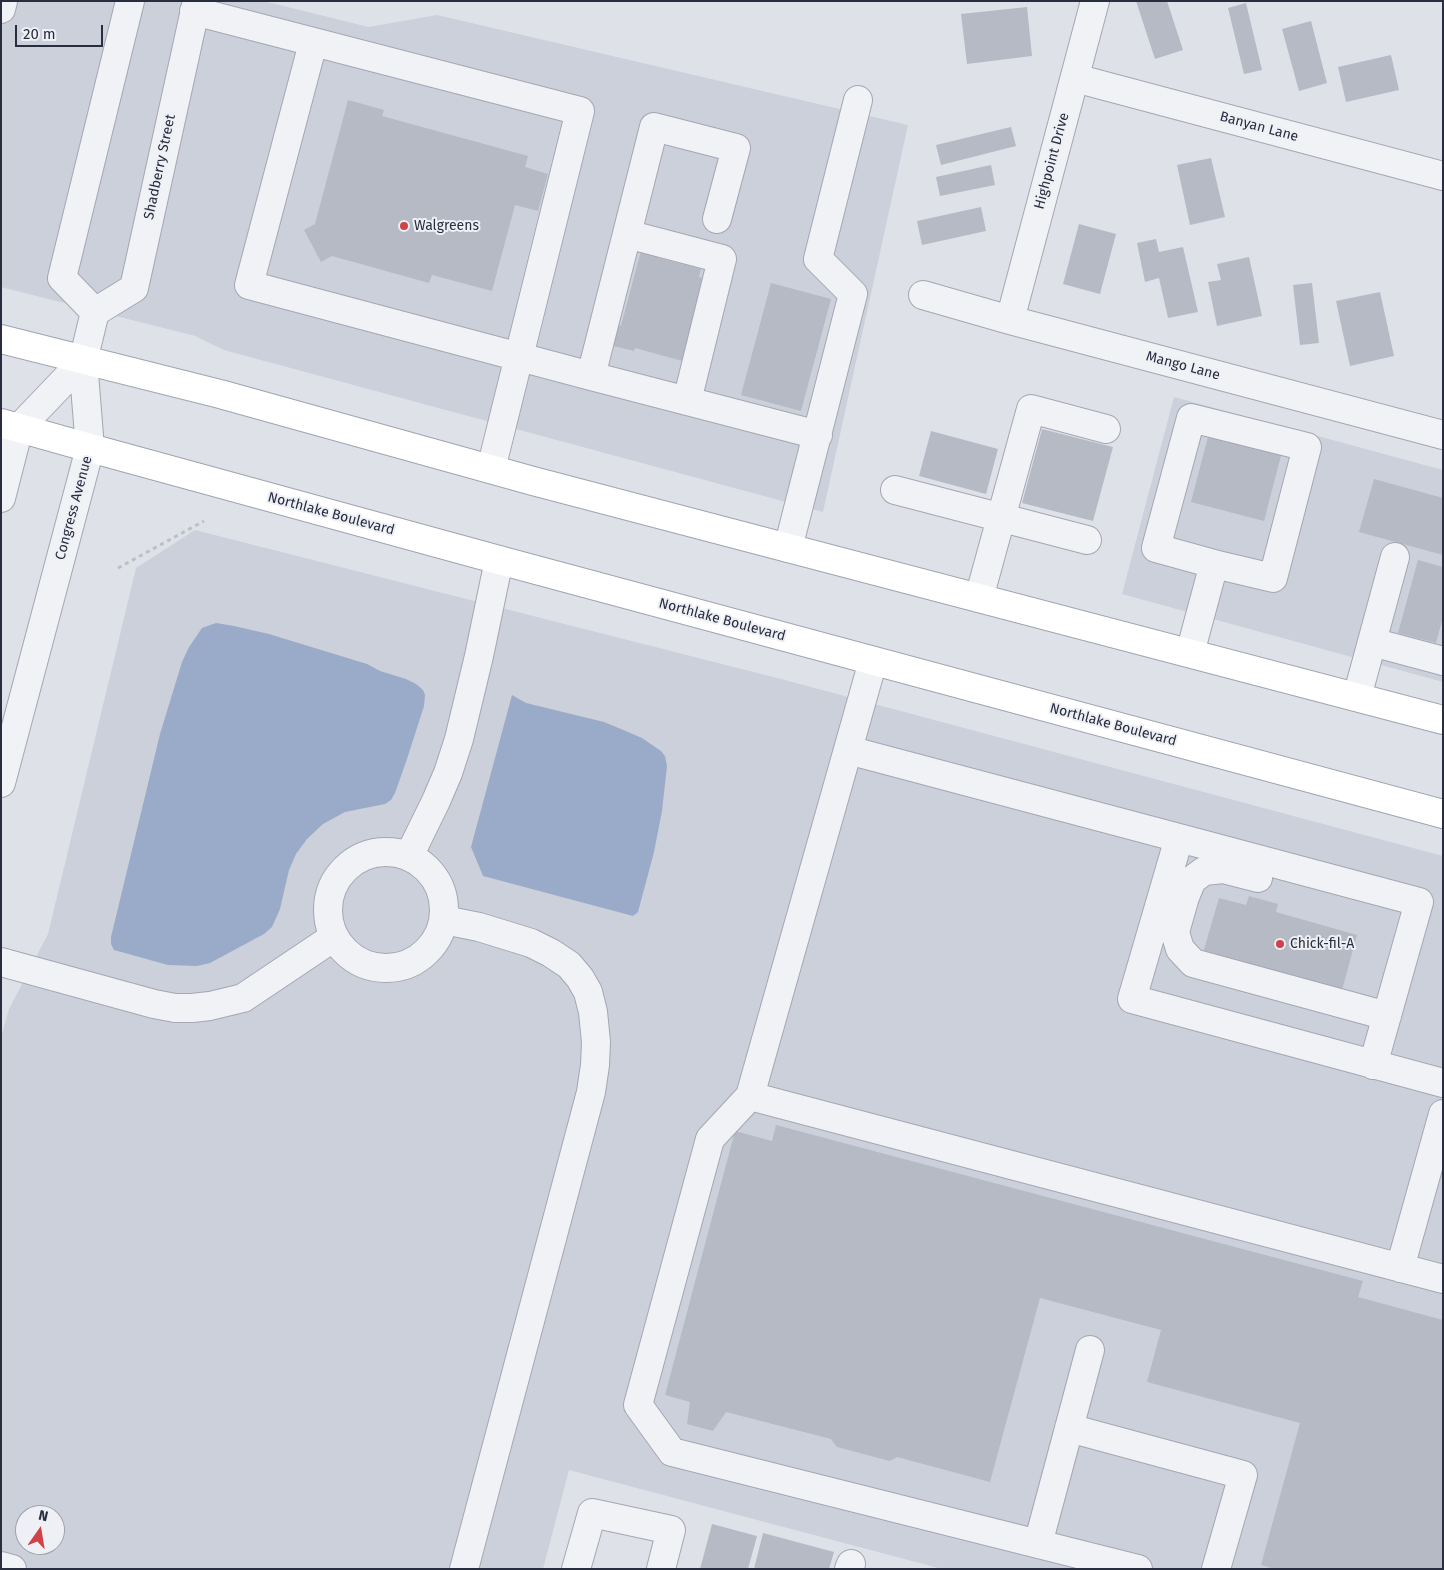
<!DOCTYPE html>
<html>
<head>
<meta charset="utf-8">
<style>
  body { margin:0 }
  #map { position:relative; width:1444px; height:1570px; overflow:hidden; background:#dee1e8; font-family:"Fira Sans",sans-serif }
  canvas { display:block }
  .frame { position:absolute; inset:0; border:2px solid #282d3f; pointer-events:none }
  .north { position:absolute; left:15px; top:1505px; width:50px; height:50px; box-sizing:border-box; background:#eef0f5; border:1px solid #9fa2ac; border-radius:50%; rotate:13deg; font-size:14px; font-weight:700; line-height:20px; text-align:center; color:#282d3f }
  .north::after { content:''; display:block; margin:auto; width:18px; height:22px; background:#cd4348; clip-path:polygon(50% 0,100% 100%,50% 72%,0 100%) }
  .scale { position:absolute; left:15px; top:25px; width:88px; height:22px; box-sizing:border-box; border:2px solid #282d3f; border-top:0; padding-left:6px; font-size:15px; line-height:18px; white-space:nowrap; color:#282d3f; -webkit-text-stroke:4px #eef0f5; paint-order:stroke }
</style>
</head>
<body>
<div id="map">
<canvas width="1444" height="1570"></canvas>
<div class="frame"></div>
<div class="north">N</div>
<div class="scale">20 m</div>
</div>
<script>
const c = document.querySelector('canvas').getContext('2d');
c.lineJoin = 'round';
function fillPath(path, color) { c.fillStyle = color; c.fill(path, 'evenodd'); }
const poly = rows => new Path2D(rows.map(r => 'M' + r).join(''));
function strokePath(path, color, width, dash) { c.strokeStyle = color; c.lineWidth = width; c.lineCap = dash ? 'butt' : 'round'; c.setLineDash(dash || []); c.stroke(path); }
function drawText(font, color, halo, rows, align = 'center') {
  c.font = font + ' "Fira Sans",sans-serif'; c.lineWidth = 4; c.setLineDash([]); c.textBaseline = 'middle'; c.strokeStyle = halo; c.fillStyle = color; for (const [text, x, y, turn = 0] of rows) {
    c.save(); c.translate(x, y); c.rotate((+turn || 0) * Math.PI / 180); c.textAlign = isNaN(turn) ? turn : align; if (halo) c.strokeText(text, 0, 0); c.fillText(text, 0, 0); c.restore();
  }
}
fillPath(poly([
  [1,1,263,1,369,27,437,15,908,125,823,512,224,350,195,336,1,287],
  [1174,397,1443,470,1443,682,1122,594],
  [195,530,781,679,1443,856,1443,1569,942,1569,569,1470,543,1569,1,1569,1,1037,9,1009,48,934,136,568],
  [25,1515,55,1515,55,1545,25,1545]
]), '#ccd0da');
fillPath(poly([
  [216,623,234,626,269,634,367,664,380,671,406,679,416,684,423,690,425,695,424,706,407,759,395,793,391,800,385,804,345,812,323,824,307,839,296,854,289,870,280,909,272,927,264,934,210,963,197,966,168,965,114,950,111,944,111,937,160,734,182,662,189,647,202,628],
  [512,695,526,703,604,722,621,729,642,738,661,751,665,756,667,766,662,811,654,852,638,912,633,916,483,876,471,847]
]), '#99abc8');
fillPath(poly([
  [1136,1,1167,1,1183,50,1155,59],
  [1246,3,1262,70,1244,74,1228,8],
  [1027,7,1032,56,967,64,961,14],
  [1311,21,1327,83,1299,91,1282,29],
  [1391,55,1399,90,1346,102,1338,67],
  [348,100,384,110,382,116,528,156,525,167,548,174,538,211,515,205,492,291,432,275,429,283,332,256,321,262,304,230,315,224],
  [1011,127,1016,146,941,165,936,145],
  [1211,158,1225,217,1190,225,1177,165],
  [991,165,995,185,940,196,936,177],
  [981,207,986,231,922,245,917,221],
  [1079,224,1116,234,1100,294,1063,284],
  [1156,239,1159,252,1183,247,1198,312,1168,318,1159,278,1145,282,1137,243],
  [643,243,661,248,658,258,701,269,699,277,708,280,686,362,635,348,634,351,613,346,619,325,621,326],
  [1249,257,1262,316,1217,326,1208,282,1221,280,1217,264],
  [771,283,831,299,801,411,741,395],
  [1312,283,1319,343,1300,345,1293,285],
  [1380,292,1394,356,1350,366,1336,301],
  [1042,429,1113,447,1093,521,1022,503],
  [1210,429,1283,448,1264,521,1191,502],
  [931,431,998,449,986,494,919,476],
  [1374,479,1443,498,1443,555,1359,532],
  [1418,560,1443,567,1443,617,1436,643,1398,633],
  [1249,896,1278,904,1276,912,1357,935,1342,990,1203,953,1219,898,1246,905],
  [776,1125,1363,1281,1358,1297,1443,1320,1443,1569,1275,1569,1261,1565,1300,1423,1147,1382,1161,1330,1040,1298,990,1482,897,1457,890,1461,837,1447,831,1439,726,1412,713,1431,687,1424,690,1402,665,1395,735,1131,772,1141],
  [712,1524,757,1536,748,1569,700,1569],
  [763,1533,834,1552,829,1569,754,1569]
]), '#b6bac5');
const minor = poly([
  [130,1,62,278,95,312,134,288,197,1],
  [1,9,3,1],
  [194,11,580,111,491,469],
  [313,43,249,285,591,376,818,435],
  [1075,78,1443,176],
  [627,234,722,259,687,401],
  [923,295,1010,320,1443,435],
  [1010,320,1095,1],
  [591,376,654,127,736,148,717,219],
  [895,490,1087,540],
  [1,498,19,428,83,361],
  [788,548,853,294,818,259,858,100],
  [979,598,1031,409,1106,429],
  [1372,642,1443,661],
  [1190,653,1214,564,1273,578,1307,447,1191,418,1156,548,1214,564],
  [1357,697,1395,557],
  [848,750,1179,838],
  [1,783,90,448,83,361,95,312],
  '328 910a58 58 0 1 1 116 0a58 58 0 1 1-116 0Z',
  [409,856,436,801,448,773,459,739,479,656,499,560],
  [1258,878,1223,869,1204,871,1192,880,1185,897,1175,932,1180,949,1193,963,1387,1016],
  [444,920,479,927,531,943,551,953,569,965,580,978,588,992,593,1012,596,1042,595,1065,591,1092,464,1569],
  [1,962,154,1004,175,1008,192,1008,210,1006,243,998,334,937],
  [1373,1065,1419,902,1179,838,1132,999,1295,1043,1443,1083],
  [750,1096,873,661],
  [1400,1268,1443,1114],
  [1069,1428,1243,1475,1216,1569],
  [1038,1544,1090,1350],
  [1,1566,12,1569],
  [576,1569,592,1513,671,1530,661,1569],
  [849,1569,851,1564],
  [1138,1569,672,1452,638,1405,710,1139,750,1096,1443,1279]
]);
const major = poly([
  [1,339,220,394,533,481,1443,720],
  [1,423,90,448,499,560,1443,814]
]);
strokePath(minor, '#a4a7b2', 30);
strokePath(major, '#9ea4b3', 30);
strokePath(poly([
  [118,568,204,521]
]), '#bdbfc6', 3, [4, 4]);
strokePath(minor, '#f1f2f6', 28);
strokePath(major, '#fff', 28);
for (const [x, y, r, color] of [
  [404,226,5,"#cd4348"],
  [1280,944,5,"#cd4348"]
]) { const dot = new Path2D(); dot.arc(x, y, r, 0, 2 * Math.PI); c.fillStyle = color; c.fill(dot); strokePath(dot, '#eef0f5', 2); }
drawText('14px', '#282d3f', '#eef0f5', [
  ["Banyan Lane",1259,127,15],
  ["Highpoint Drive",1052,161,-75],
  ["Shadberry Street",160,167,-78],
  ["Mango Lane",1183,366,15],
  ["Congress Avenue",74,508,-75],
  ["Northlake Boulevard",331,514,15],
  ["Northlake Boulevard",722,620,15],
  ["Northlake Boulevard",1113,725,15]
]);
drawText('14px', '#282d3f', '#eef0f5', [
  ["Walgreens",414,226],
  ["Chick-fil-A",1290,944]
], 'left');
</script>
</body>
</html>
